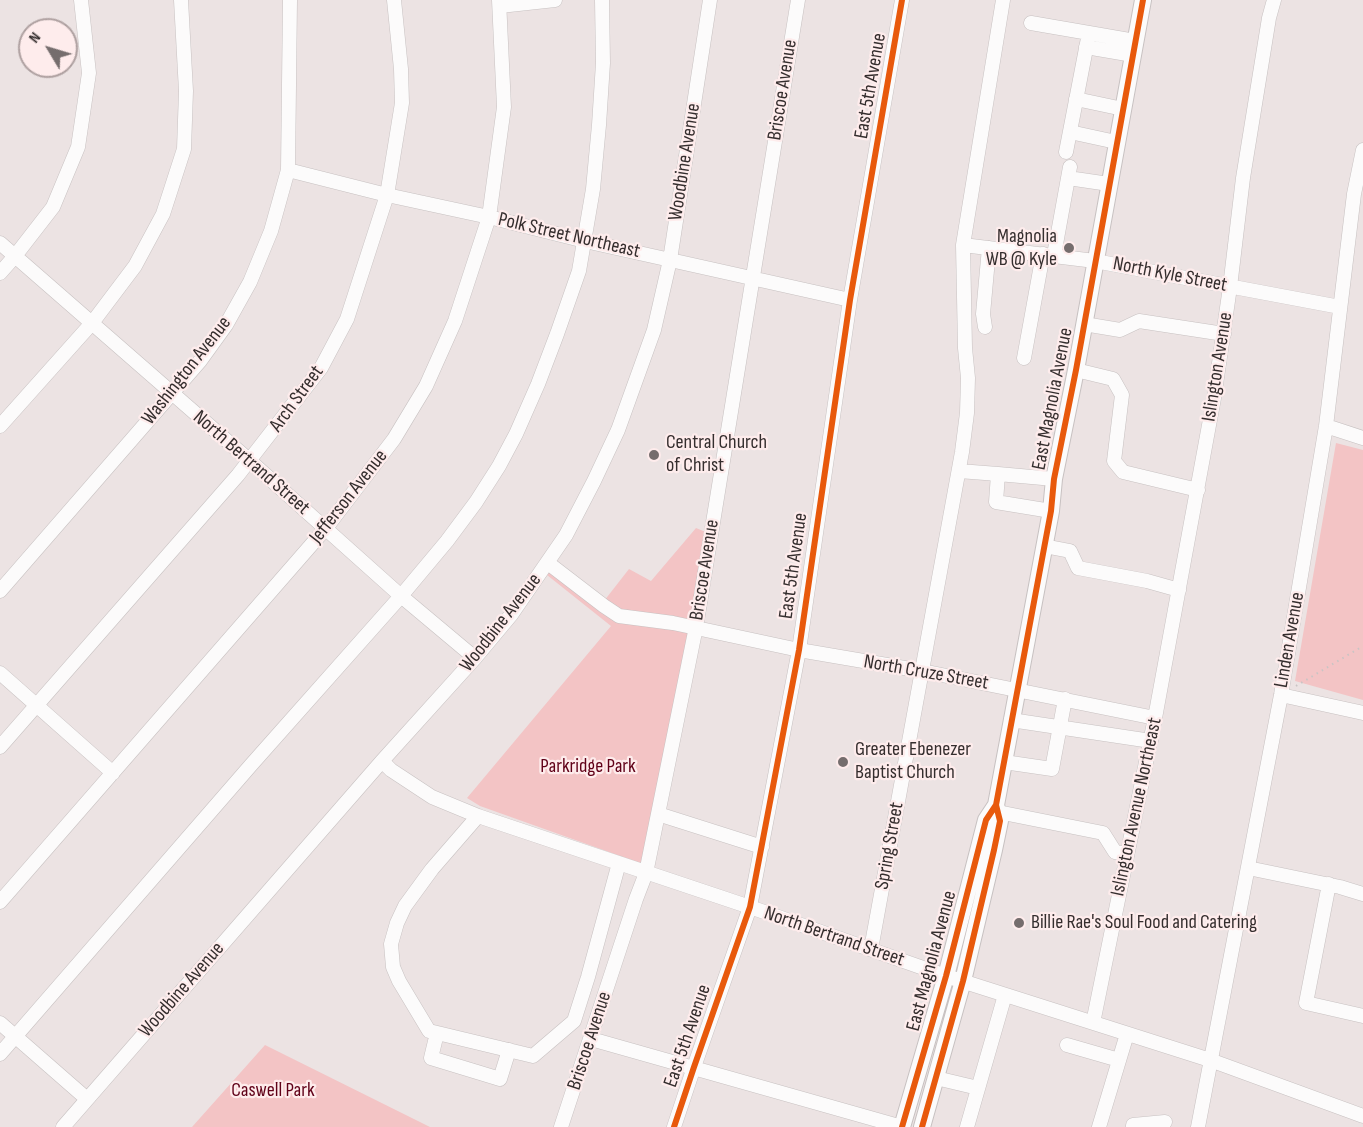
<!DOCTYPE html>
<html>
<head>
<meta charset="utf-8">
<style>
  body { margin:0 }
  #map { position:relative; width:1363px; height:1127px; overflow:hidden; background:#ece3e3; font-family:"Sofia Sans Condensed",sans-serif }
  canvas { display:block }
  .north { position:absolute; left:18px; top:18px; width:60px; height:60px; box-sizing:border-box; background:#feecec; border:2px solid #aea0a0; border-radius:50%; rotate:308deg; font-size:16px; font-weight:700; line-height:24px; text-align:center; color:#352e2e }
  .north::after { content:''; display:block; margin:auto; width:21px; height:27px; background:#756d6d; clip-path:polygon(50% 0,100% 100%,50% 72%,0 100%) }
</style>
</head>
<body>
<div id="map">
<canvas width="1363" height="1127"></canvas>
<div class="north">N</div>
</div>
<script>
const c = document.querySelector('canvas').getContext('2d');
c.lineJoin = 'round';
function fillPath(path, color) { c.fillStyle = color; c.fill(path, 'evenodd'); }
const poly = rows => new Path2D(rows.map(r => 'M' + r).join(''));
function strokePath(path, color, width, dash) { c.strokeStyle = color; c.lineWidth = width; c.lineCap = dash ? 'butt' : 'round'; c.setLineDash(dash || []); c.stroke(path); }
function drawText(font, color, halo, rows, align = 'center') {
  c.font = font + ' "Sofia Sans Condensed",sans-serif'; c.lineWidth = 4.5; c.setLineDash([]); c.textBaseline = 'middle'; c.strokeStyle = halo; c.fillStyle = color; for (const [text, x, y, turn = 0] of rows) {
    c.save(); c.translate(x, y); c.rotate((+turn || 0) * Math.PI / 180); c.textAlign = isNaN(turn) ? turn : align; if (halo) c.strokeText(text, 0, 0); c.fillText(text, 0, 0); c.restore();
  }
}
fillPath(poly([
  [1336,443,1363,450,1363,700,1295,681],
  [696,528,708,533,644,864,637,862,480,806,467,798,611,626,547,575,555,564,604,601,629,569,651,581],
  [265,1045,430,1127,192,1127]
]), '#f3c4c5');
const minor = poly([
  [500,6,555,0],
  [1031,23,1089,33,1066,152],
  [1089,33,1135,41],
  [1086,47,1133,55],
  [1076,99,1123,109],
  [1070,132,1116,142],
  [288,170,387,195,489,217,585,241,850,300],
  [1068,178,1109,184],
  [0,243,250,461,401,596,475,658],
  [963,245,1095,261,1340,307],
  [1054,255,1070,167],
  [0,273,15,256,53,207,78,147,89,73,81,0],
  [1084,324,1120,330,1139,321,1224,334],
  [985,327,983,314,989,248],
  [1024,358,1043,254],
  [1076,370,1113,379,1122,395,1114,461,1123,472,1198,490],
  [0,426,92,323,135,266,163,214,184,149,186,91,181,0],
  [1326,426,1363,438],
  [959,471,998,474],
  [1051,511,996,502,998,474,1054,479],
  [1044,546,1070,551,1078,568,1147,581,1179,590],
  [548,563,604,606,619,616,673,623,799,650,922,671,1155,718],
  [0,591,200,361,226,325,250,282,271,231,288,170,290,0],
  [0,673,113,773],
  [1281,695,1363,713],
  [1011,720,1151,741],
  [0,747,238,475,321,368,347,319,387,195,402,103,401,69,394,0],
  [382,761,391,770,432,797,478,816,750,907,946,976,1210,1060,1363,1116],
  [1004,762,1052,769,1065,699],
  [998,812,1103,833,1115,852,1127,854],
  [658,814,762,847],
  [478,816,432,869,405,906,397,923,391,944,393,967,399,981,429,1031,533,1056,574,1021,588,977,619,863],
  [1248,868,1340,887,1363,894],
  [1329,884,1306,1003,1363,1016],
  [0,902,326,528,394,439,426,386,455,321,489,217,504,107,499,0],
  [871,949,962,452,967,413,968,378,965,348,963,245,1003,0],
  [0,1023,87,1099],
  [1093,1023,1155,718,1214,398,1230,287,1243,178,1269,18,1274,0],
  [437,1033,431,1058,500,1079,509,1050],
  [591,1039,902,1127],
  [1067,1045,1119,1060],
  [0,1054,251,765,401,596,447,541,476,502,499,466,516,434,538,384,557,334,579,271,593,189,599,125,603,63,602,0],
  [936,1078,978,1088],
  [63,1127,382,761,475,658,511,615,566,535,594,481,618,430,654,330,670,260,710,0],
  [561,1127,636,899,646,873,696,627,798,0],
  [674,1127,694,1067,750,907,799,650,850,300,902,0],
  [967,1127,1005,995],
  [1099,1127,1127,1034],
  [1133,1127,1133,1125,1165,1122],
  [1198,1127,1281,695,1326,426,1354,194,1363,150]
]);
const major = poly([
  [902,1127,946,976,986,820,996,805,1051,511,1054,479,1076,370,1143,0],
  [922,1127,963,981,994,850,1000,821,996,805]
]);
strokePath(minor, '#c7c1c1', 15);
strokePath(major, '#c7c1c1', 18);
strokePath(poly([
  [1296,686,1363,646]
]), '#c9c4c4', 2, [1.5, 4.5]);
strokePath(minor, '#fcfbfb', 14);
strokePath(major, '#fcfbfb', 16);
strokePath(poly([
  [674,1127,694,1067,750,907,799,650,850,300,902,0],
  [902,1127,946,976,986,820,996,805,1051,511,1054,479,1076,370,1143,0],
  [922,1127,963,981,994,850,1000,821,996,805]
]), '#e8590c', 6);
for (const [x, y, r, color] of [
  [1069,248,6,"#756d6d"],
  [654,455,6,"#756d6d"],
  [843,762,6,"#756d6d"],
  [1019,923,6,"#756d6d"]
]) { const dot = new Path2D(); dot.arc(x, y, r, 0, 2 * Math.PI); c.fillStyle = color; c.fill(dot); strokePath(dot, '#feecec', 2); }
drawText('20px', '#352e2e', '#feecec', [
  ["East 5th Avenue",871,86,-80],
  ["Briscoe Avenue",783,90,-81],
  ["Woodbine Avenue",685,162,-81],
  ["Polk Street Northeast",569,236,13],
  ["North Kyle Street",1170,275,11],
  ["Islington Avenue",1218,367,-81],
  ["Washington Avenue",187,371,-52],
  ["Arch Street",297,399,-54],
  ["East Magnolia Avenue",1053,399,-79],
  ["North Bertrand Street",251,463,41],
  ["Jefferson Avenue",349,497,-52],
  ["East 5th Avenue",794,566,-82],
  ["Briscoe Avenue",705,570,-81],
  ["Woodbine Avenue",501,623,-52],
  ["Linden Avenue",1290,640,-80],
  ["North Cruze Street",926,673,10],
  ["Islington Avenue Northeast",1137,807,-78],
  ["Spring Street",890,846,-80],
  ["North Bertrand Street",834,937,19],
  ["East Magnolia Avenue",932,961,-75],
  ["Woodbine Avenue",182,990,-49],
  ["East 5th Avenue",688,1036,-71],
  ["Briscoe Avenue",590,1041,-72]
]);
drawText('20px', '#352e2e', '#feecec', [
  ["Magnolia",1057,237,"right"],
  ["WB @ Kyle",1057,260,"right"],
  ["Central Church",666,443],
  ["of Christ",666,466],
  ["Greater Ebenezer",855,750],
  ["Baptist Church",855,773],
  ["Billie Rae's Soul Food and Catering",1031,923]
], 'left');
drawText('20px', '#600118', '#feecec', [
  ["Parkridge Park",588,767],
  ["Caswell Park",273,1091]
]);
</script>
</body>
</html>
